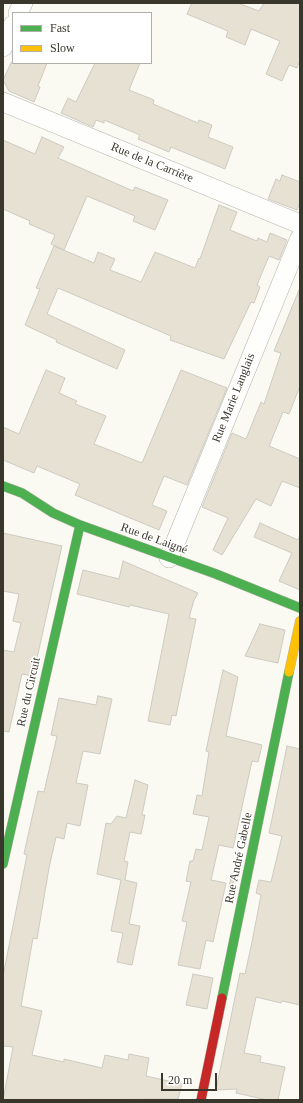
<!DOCTYPE html>
<html>
<head>
<meta charset="utf-8">
<style>
  body { margin:0 }
  #map { position:relative; width:303px; height:1103px; overflow:hidden; background:#faf9f2; font-family:Georgia,serif }
  canvas { display:block }
  .frame { position:absolute; inset:0; border:4px solid #39362b; pointer-events:none }
  .legend { position:absolute; left:12px; top:12px; width:140px; height:52px; box-sizing:border-box; background:#fff; border:1px solid #b0afaa; margin:0; padding:5px 7px; list-style:none; font-size:12px; color:#39362b }
  .legend li { display:flex; align-items:center; gap:8px; height:20px }
  .legend b { width:20px; border:1px solid #b0afaa }
  .scale { position:absolute; left:161px; top:1073px; width:56px; height:18px; box-sizing:border-box; border:2px solid #39362b; border-top:0; padding-left:5px; font-size:12px; line-height:14px; white-space:nowrap; color:#39362b; -webkit-text-stroke:3px #fff; paint-order:stroke }
</style>
</head>
<body>
<div id="map">
<canvas width="303" height="1103"></canvas>
<div class="frame"></div>
<ul class="legend">
<li><b style="height:5px;background:#4caf50"></b>Fast</li>
<li><b style="height:5px;background:#ffc107"></b>Slow</li>
</ul>
<div class="scale">20 m</div>
</div>
<script>
const c = document.querySelector('canvas').getContext('2d');
c.lineJoin = 'round';
function fillPath(path, color) { c.fillStyle = color; c.fill(path, 'evenodd'); }
const poly = rows => new Path2D(rows.map(r => 'M' + r).join(''));
function strokePath(path, color, width, dash) { c.strokeStyle = color; c.lineWidth = width; c.lineCap = dash ? 'butt' : 'round'; c.setLineDash(dash || []); c.stroke(path); }
function drawText(font, color, halo, rows, align = 'center') {
  c.font = font + ' Georgia,serif'; c.lineWidth = 3; c.setLineDash([]); c.textBaseline = 'middle'; c.strokeStyle = halo; c.fillStyle = color; for (const [text, x, y, turn = 0] of rows) {
    c.save(); c.translate(x, y); c.rotate((+turn || 0) * Math.PI / 180); c.textAlign = isNaN(turn) ? turn : align; if (halo) c.strokeText(text, 0, 0); c.fillText(text, 0, 0); c.restore();
  }
}
const building = poly([
  [192,3,238,3,259,11,264,3,300,3,300,60,297,68,289,65,282,81,266,74,280,41,251,29,245,45,226,37,228,31,187,14,192,3],
  [11,63,47,63,38,86,40,87,34,102,9,91,3,80,11,63],
  [95,63,140,63,129,90,154,100,153,104,198,123,199,120,212,125,208,137,233,147,225,169,171,147,169,152,138,139,140,135,104,120,104,123,96,120,93,127,61,113,68,98,76,102,95,63],
  [42,137,64,147,58,158,133,191,135,187,168,200,155,230,133,221,135,216,87,196,64,250,51,244,55,235,29,224,30,221,3,209,3,140,35,154,42,137],
  [282,175,300,182,300,202,297,210,268,199,276,179,280,181,282,175],
  [219,205,237,212,230,230,257,241,258,238,267,242,270,233,287,240,279,260,269,256,257,285,260,287,254,303,251,302,224,359,170,340,171,336,164,333,58,288,47,314,125,350,117,369,56,342,57,340,25,325,40,289,36,288,54,246,94,263,98,252,115,259,110,270,141,282,155,252,195,268,199,258,200,259,219,205],
  [299,290,300,386,289,414,283,412,269,446,300,459,300,488,282,481,271,506,256,499,222,555,213,550,228,518,202,507,232,433,246,439,261,402,264,404,281,353,274,351,299,290],
  [46,370,65,378,59,393,77,401,75,404,106,416,94,444,142,463,181,370,227,388,187,485,164,476,152,505,167,511,159,530,75,495,80,484,37,466,34,473,3,460,3,427,19,434,46,370],
  [260,523,298,540,300,535,300,590,279,581,292,553,254,537,260,523],
  [3,533,62,546,33,676,22,674,9,732,3,731,3,650,14,652,21,623,13,621,19,594,3,591,3,533],
  [123,561,198,593,194,600,189,618,196,619,176,716,172,715,170,725,148,721,169,614,130,605,129,607,77,594,83,570,119,579,123,561],
  [260,624,285,630,278,663,245,656,260,624],
  [223,670,238,677,226,736,262,745,258,762,252,761,233,848,219,845,211,880,226,883,213,942,206,940,200,969,178,965,187,922,182,921,191,882,186,881,190,861,193,861,196,849,202,850,209,817,193,814,197,795,202,796,209,752,206,751,223,670],
  [98,696,112,699,100,754,83,751,76,783,88,785,80,826,67,823,64,839,56,837,49,868,37,939,33,938,21,1006,42,1011,32,1055,64,1062,64,1059,102,1068,105,1055,128,1060,129,1054,149,1058,146,1076,182,1084,178,1099,3,1100,13,1047,3,1046,3,976,27,855,24,854,31,822,38,791,44,792,57,736,51,735,59,698,96,705,98,696],
  [287,746,300,749,300,1005,282,1001,281,1003,256,997,244,1053,261,1056,260,1062,285,1067,278,1100,267,1100,236,1093,237,1089,216,1090,240,973,245,974,252,942,261,895,256,893,259,880,271,882,282,836,269,833,287,746],
  [135,780,148,785,142,815,145,815,141,834,130,832,124,861,128,862,125,880,137,883,129,924,140,926,132,965,117,962,123,933,111,931,121,880,97,874,106,823,111,824,117,816,126,818,135,780],
  [232,874,235,874,232,888,229,887,232,874],
  [193,974,213,978,207,1009,186,1005,193,974]
]);
fillPath(building, '#e6e1d2');
strokePath(building, '#cccac2', 1);
const street = poly([
  [18,13,23,3],
  [3,47,13,25],
  [3,102,300,224],
  [169,558,300,238]
]);
const fast = poly([
  [3,486,22,493,53,513,80,525,216,574,300,608],
  [3,864,80,525],
  [222,998,289,672]
]);
const slow = poly([
  [289,672,300,621]
]);
const jam = poly([
  [201,1100,222,998]
]);
strokePath(street, '#b5b3aa', 20);
strokePath(fast, '#b5b3aa', 10);
strokePath(slow, '#b5b3aa', 10);
strokePath(jam, '#b5b3aa', 10);
strokePath(street, '#fefefd', 19);
strokePath(fast, '#4caf50', 9);
strokePath(slow, '#ffc107', 9);
strokePath(jam, '#c62828', 9);
drawText('12px', '#39362b', '#fff', [
  ["Rue de la Carrière",152,163,22],
  ["Rue Marie Langlais",234,398,-68],
  ["Rue de Laigné",154,539,20],
  ["Rue du Circuit",29,692,-77],
  ["Rue André Gabelle",239,858,-78]
]);
</script>
</body>
</html>
